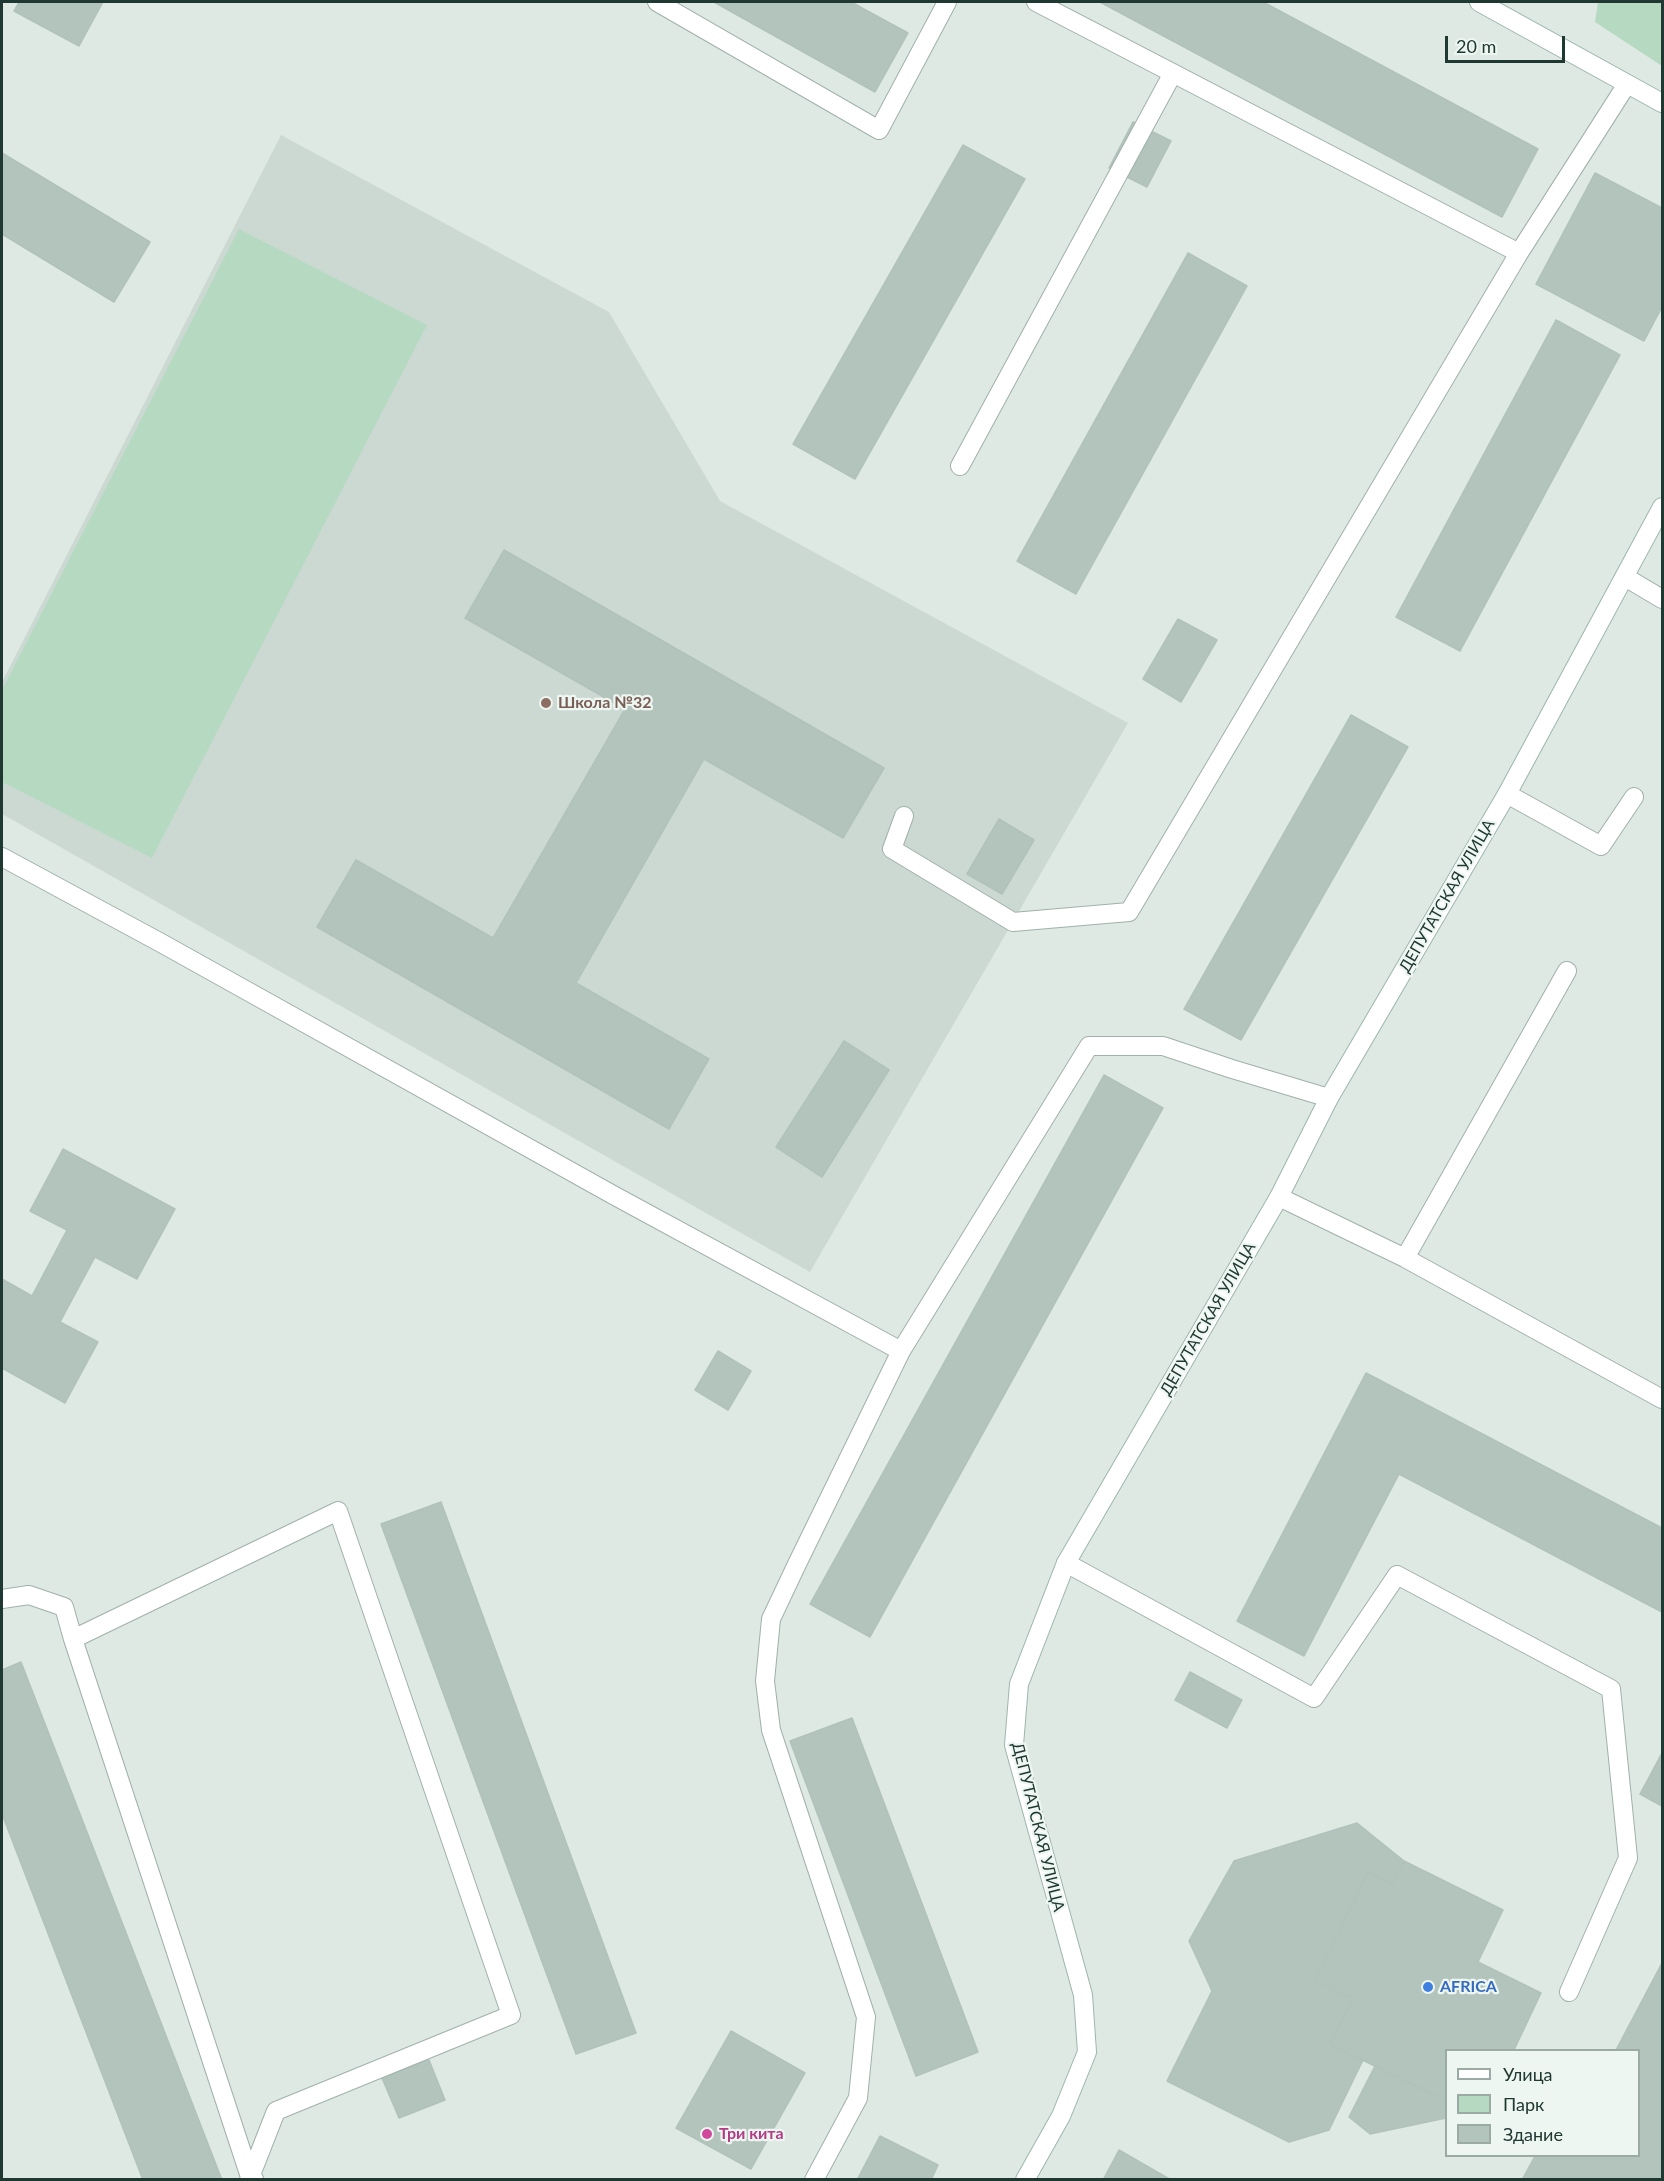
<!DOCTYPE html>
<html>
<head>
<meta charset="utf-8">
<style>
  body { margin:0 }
  #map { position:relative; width:1664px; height:2181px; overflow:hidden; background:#dee9e4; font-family:Lato,sans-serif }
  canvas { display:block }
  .frame { position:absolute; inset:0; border:3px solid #203832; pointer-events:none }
  .legend { position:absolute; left:1445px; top:2049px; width:195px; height:108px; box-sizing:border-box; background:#eef6f2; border:2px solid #9caaa5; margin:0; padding:8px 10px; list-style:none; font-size:18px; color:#203832 }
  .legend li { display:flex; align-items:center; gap:12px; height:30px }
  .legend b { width:30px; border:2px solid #9caaa5 }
  .scale { position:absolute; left:1445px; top:36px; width:120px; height:27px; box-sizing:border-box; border:3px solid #203832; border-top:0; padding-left:8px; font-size:18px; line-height:21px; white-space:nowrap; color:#203832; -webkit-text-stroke:4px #eef6f2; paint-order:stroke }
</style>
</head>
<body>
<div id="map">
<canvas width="1664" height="2181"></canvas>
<div class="frame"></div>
<ul class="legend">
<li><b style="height:8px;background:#fff"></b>Улица</li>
<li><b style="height:16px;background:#b6dac1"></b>Парк</li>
<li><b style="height:16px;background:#b3c4bd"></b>Здание</li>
</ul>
<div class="scale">20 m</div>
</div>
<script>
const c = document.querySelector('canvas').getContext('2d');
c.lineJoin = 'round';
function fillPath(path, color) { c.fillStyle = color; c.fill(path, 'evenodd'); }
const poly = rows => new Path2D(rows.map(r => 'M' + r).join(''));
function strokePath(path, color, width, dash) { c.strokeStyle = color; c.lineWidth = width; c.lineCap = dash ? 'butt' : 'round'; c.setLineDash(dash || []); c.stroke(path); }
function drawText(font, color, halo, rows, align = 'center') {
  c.font = font + ' Lato,sans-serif'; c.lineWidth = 4.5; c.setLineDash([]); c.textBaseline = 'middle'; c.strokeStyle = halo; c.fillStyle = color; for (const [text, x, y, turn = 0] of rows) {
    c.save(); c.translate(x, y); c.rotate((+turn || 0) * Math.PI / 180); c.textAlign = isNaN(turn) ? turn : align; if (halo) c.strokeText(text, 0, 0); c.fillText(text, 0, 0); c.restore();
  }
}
fillPath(poly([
  [281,135,609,312,720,501,1128,723,810,1272,2,814,2,682]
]), '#ccd9d3');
fillPath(poly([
  [1598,2,1662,2,1662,66,1595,22],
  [239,229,427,325,152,858,2,782,2,690]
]), '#b6dac1');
const building = poly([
  [19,2,103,2,79,46,14,11,19,2],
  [714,2,851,2,908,33,875,92,714,2],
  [1100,2,1263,2,1538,149,1502,217,1100,2],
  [1133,122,1171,141,1147,187,1109,168,1133,122],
  [963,145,1025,179,855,479,793,444,963,145],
  [2,153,150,242,114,302,2,234,2,153],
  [1595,173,1662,208,1662,307,1644,341,1536,284,1595,173],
  [1188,253,1247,286,1076,594,1017,561,1188,253],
  [1556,320,1620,355,1460,651,1396,617,1556,320],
  [504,550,884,768,843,838,704,759,576,983,709,1059,669,1129,317,927,356,860,493,938,625,709,465,618,504,550],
  [1178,619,1217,640,1181,702,1143,679,1178,619],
  [1351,715,1408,747,1241,1040,1184,1009,1351,715],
  [999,819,1034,840,1002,894,967,874,999,819],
  [844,1041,889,1070,822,1177,776,1147,844,1041],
  [1104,1075,1163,1108,870,1637,810,1604,1104,1075],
  [63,1149,175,1209,137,1279,95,1257,60,1322,98,1342,65,1403,2,1368,2,1279,32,1296,67,1230,30,1211,63,1149],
  [718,1351,751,1371,728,1410,695,1390,718,1351],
  [1366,1373,1662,1528,1662,1612,1399,1474,1304,1656,1237,1621,1366,1373],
  [441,1502,636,2033,576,2054,381,1524,441,1502],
  [21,1662,222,2180,143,2180,2,1814,2,1670,21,1662],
  [1190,1672,1242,1700,1227,1728,1175,1700,1190,1672],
  [852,1718,978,2052,916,2076,790,1741,852,1718],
  [1662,1753,1662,1806,1640,1794,1662,1753],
  [1357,1823,1404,1861,1393,1884,1368,1872,1315,1981,1353,1999,1330,2044,1363,2060,1329,2130,1289,2142,1167,2081,1212,1991,1189,1941,1234,1861,1357,1823],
  [1404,1861,1503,1910,1478,1962,1541,1993,1514,2050,1515,2050,1446,2050,1446,2101,1330,2044,1353,1999,1315,1981,1368,1872,1393,1884,1404,1861],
  [1662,1963,1662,2180,1522,2180,1535,2156,1638,2156,1638,2050,1616,2050,1662,1963],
  [731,2031,805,2073,751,2169,676,2128,731,2031],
  [429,2060,445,2100,399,2118,382,2078,429,2060],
  [1375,2066,1446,2101,1446,2118,1370,2134,1349,2117,1375,2066],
  [880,2136,938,2165,931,2180,857,2180,880,2136],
  [1119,2150,1171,2180,1103,2180,1119,2150]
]);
fillPath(building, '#b3c4bd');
strokePath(building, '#b0c2bb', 1.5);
const lane = poly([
  [657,2,879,130,947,2],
  [1036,2,1519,253,1627,84],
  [960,466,1173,73],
  [1625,577,1662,599],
  [1507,794,1601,846,1634,797],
  [904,816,892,849,1013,922,1129,912,1519,253],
  [2,857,163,944,615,1196,901,1351],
  [1279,1197,1405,1258,1662,1399],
  [1405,1258,1567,971],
  [1066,1563,1314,1698,1397,1575,1611,1689,1628,1858,1569,1992],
  [2,1599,29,1595,64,1607,73,1639,338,1511,511,2015,276,2111,249,2180],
  [73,1639,250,2177,254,2179],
  [814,2180,858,2098,866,2017,771,1730,765,1681,771,1619,797,1564,901,1351,1089,1046,1163,1046,1232,1069,1329,1098]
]);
const secondary = poly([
  [1479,2,1662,103],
  [1025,2180,1061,2116,1087,2052,1083,1995,1014,1745,1019,1684,1066,1563,1279,1197,1329,1098,1507,794,1662,507]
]);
strokePath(lane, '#a1b0ab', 20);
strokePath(secondary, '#9db5ad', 20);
strokePath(lane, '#fff', 18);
strokePath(secondary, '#fff', 18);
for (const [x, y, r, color] of [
  [546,703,6,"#8d6e63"],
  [1428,1987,6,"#3f7fe0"],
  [707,2134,6,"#d1479c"]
]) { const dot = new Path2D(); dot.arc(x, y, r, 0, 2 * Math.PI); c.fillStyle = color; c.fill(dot); strokePath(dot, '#eef6f2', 2); }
drawText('bold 16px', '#785e54', '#eef6f2', [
  ["Школа №32",558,703]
], 'left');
drawText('16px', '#203832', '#eef6f2', [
  ["ДЕПУТАТСКАЯ УЛИЦА",1447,896,-60],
  ["ДЕПУТАТСКАЯ УЛИЦА",1208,1319,-60],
  ["ДЕПУТАТСКАЯ УЛИЦА",1038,1827,76]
]);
drawText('bold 16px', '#366cbe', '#eef6f2', [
  ["AFRICA",1440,1987]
], 'left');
drawText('bold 16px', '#b23c85', '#eef6f2', [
  ["Три кита",719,2134]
], 'left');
</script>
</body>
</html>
